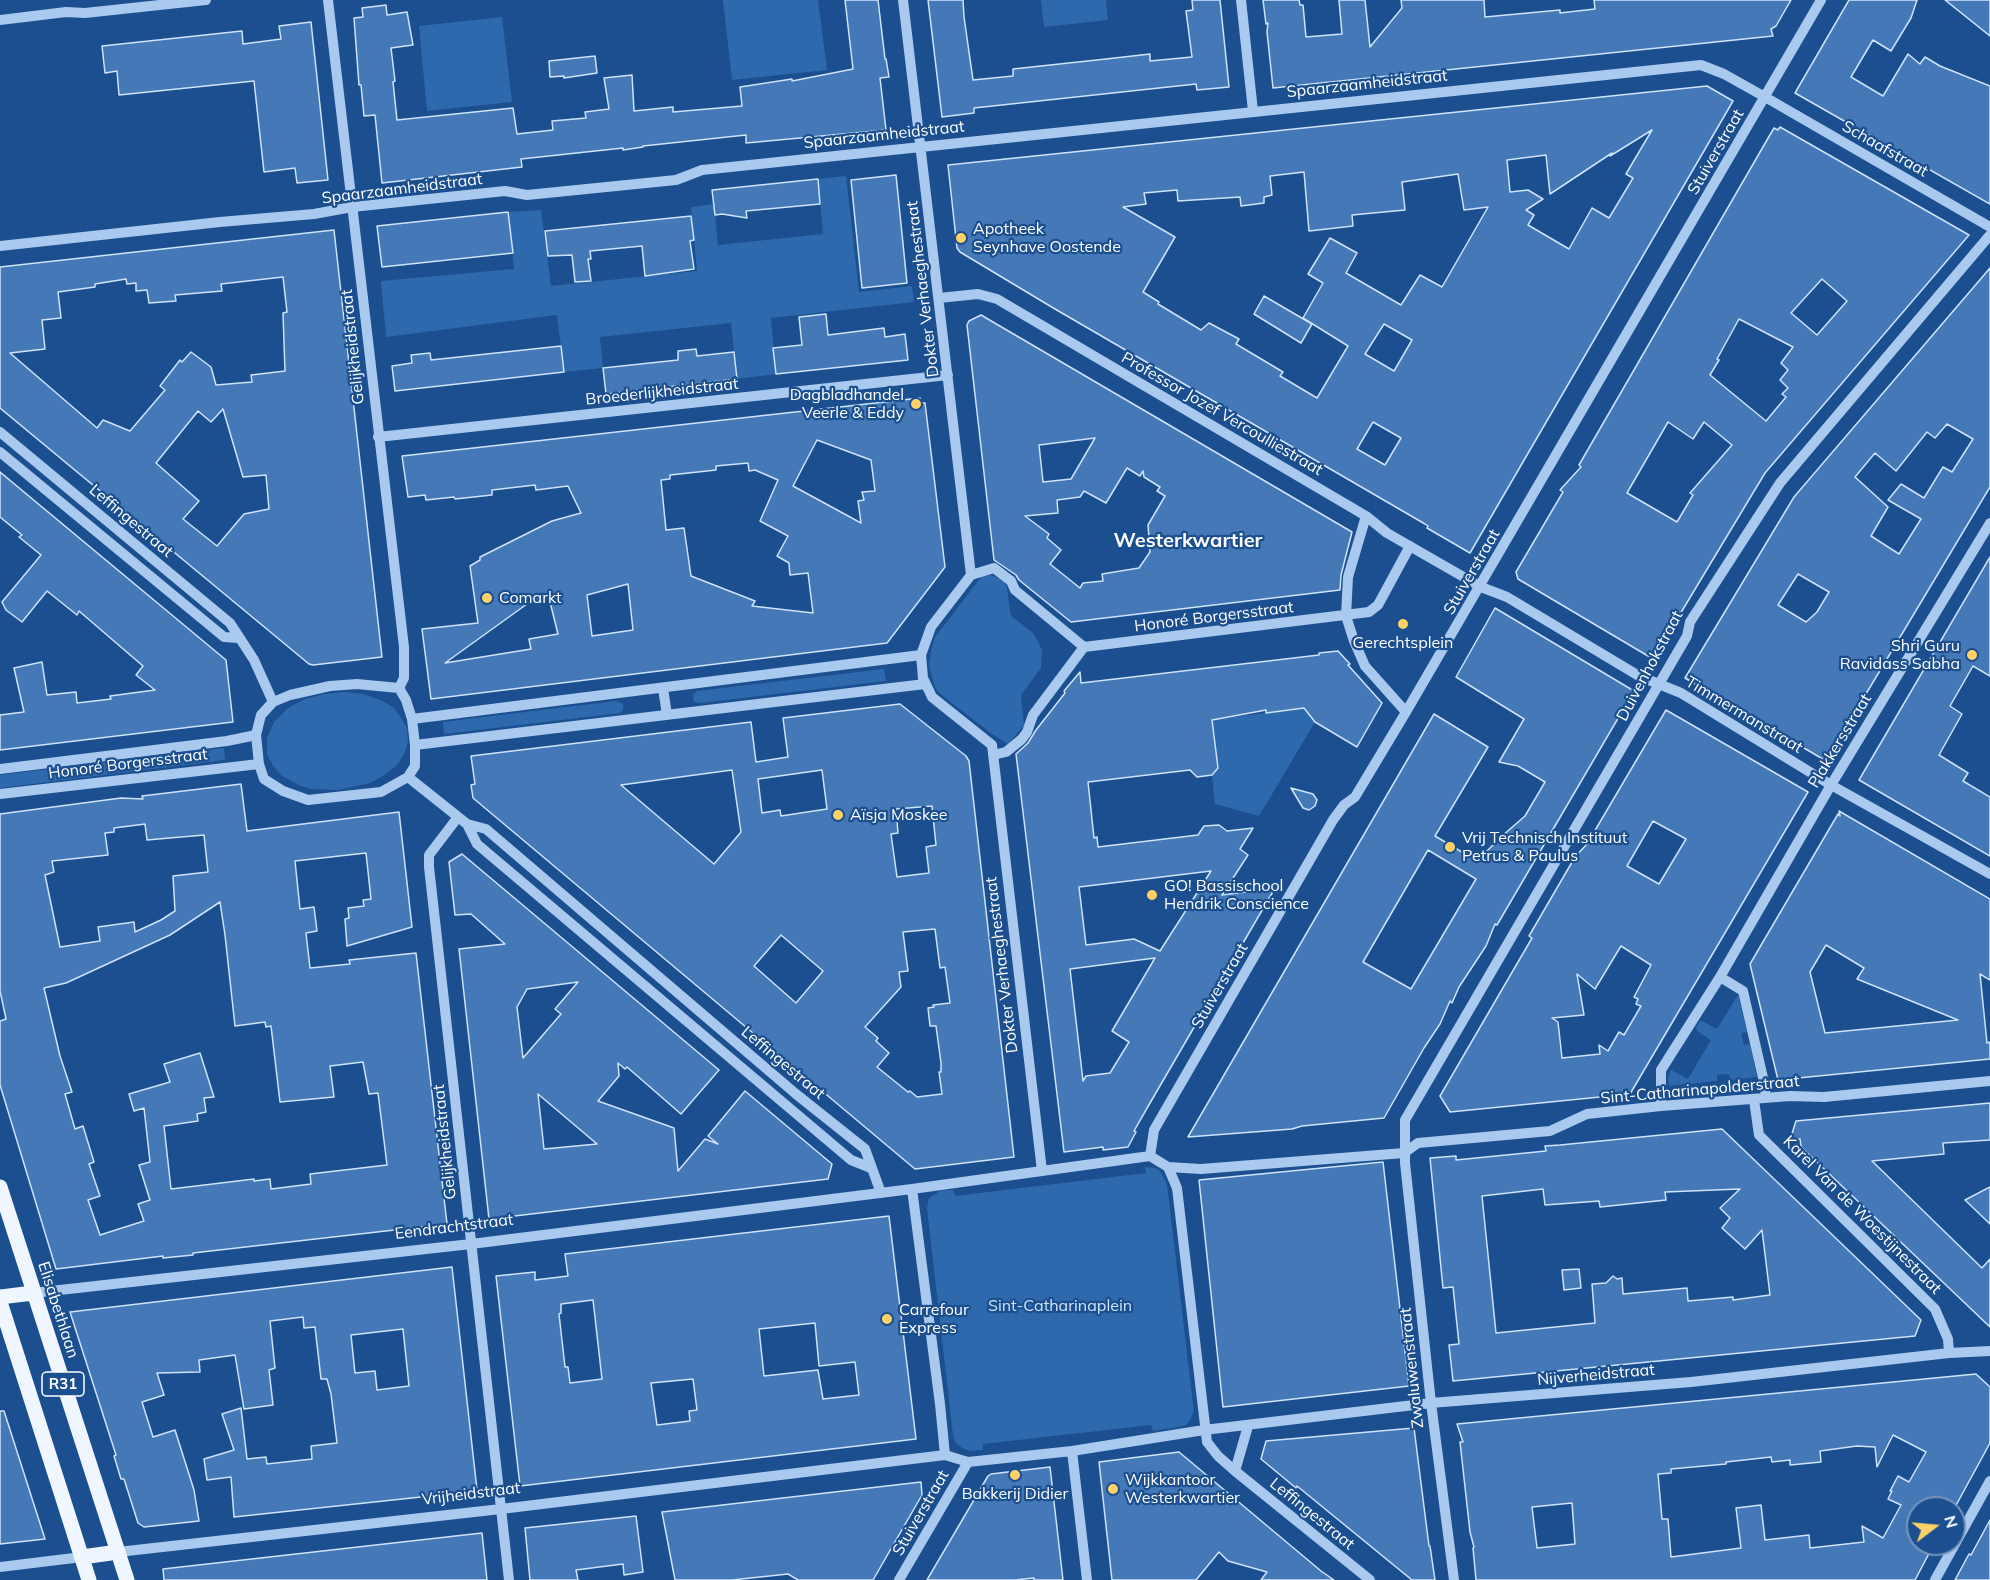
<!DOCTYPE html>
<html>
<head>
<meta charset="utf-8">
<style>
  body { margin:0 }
  #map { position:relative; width:1990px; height:1580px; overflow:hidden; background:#1b4f8f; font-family:Mulish,sans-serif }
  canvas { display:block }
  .north { position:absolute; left:1906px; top:1496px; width:60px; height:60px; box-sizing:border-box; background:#1b4f8f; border:2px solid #7695bc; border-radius:50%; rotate:74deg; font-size:16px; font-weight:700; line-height:24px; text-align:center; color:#fff }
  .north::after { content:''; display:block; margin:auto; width:21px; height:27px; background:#ffd166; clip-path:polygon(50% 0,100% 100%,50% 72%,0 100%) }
</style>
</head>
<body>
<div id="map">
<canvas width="1990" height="1580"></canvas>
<div class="north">N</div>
</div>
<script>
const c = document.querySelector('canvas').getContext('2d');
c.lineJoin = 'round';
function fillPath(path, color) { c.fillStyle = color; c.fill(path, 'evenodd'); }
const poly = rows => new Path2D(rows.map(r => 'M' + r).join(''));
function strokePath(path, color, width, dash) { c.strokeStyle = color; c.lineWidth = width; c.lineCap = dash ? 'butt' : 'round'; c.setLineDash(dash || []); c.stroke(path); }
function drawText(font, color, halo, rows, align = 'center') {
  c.font = font + ' Mulish,sans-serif'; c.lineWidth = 4.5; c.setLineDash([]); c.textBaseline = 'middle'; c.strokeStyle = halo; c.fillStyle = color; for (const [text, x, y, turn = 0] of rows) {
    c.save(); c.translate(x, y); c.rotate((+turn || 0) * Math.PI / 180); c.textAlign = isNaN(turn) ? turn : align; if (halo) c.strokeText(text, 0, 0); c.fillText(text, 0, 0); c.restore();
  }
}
fillPath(poly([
  [723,0,818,0,827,70,732,80],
  [1041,0,1106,0,1108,20,1044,27],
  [502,17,512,102,427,111,419,26],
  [846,176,859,292,912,286,914,302,771,318,776,374,737,379,731,323,600,337,603,368,564,372,557,315,386,337,381,281,514,269,508,212,541,210,551,286,697,271,691,207,714,204,718,245,823,234,818,179],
  [991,575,1006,582,1011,616,1032,632,1038,641,1042,651,1041,668,1021,695,1024,725,1008,744,992,734,944,697,935,688,929,665,931,651,935,637,982,576],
  [884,669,886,681,700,703,694,702,693,698,693,695,697,691],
  [346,692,363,694,378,699,393,707,400,716,407,728,408,742,404,754,397,765,383,776,370,783,338,790,311,789,301,786,282,776,273,766,267,754,267,738,274,722,288,708,305,699,325,694],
  [616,701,623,704,623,710,620,713,444,734,443,722],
  [1304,709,1315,722,1259,816,1215,804,1212,775,1218,768,1213,729,1206,723,1212,719],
  [224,748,225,760,0,788,0,775],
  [1738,995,1747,1032,1741,1033,1744,1045,1750,1044,1757,1077,1730,1080,1729,1074,1717,1075,1717,1081,1669,1086,1668,1077,1671,1070,1688,1079,1711,1040,1697,1031,1696,1028,1700,1021,1702,1021,1717,1029],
  [1145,1167,1155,1168,1160,1171,1167,1184,1193,1404,1194,1411,1190,1420,1186,1425,1178,1427,1153,1431,1151,1425,983,1444,983,1450,970,1451,962,1448,955,1442,953,1435,927,1208,929,1198,940,1191,953,1190,955,1196,1146,1173]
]), '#2e69ad');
const building = poly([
  [845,0,878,0,885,59,886,59,889,77,880,78,886,130,746,143,746,135,643,146,643,147,623,150,623,148,521,159,522,167,382,183,375,115,364,116,361,85,359,85,354,18,363,17,362,8,386,5,387,15,407,12,413,45,391,48,395,81,393,82,397,120,513,108,517,134,553,130,552,121,586,118,585,112,609,109,604,78,632,75,634,111,673,107,673,112,742,106,740,87,792,79,792,81,853,69,845,0],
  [928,0,963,0,964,17,973,80,1013,76,1013,69,1106,59,1150,54,1150,61,1192,57,1186,11,1193,10,1192,0,1220,0,1229,87,1197,90,1196,84,974,108,974,113,942,117,928,0],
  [1263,0,1299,0,1300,5,1303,5,1306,37,1342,34,1339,0,1365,0,1370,47,1402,8,1401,0,1484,0,1485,17,1560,10,1560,13,1595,9,1594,0,1791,0,1776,26,1771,29,1773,36,1273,88,1267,32,1268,23,1266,24,1263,0],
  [1849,0,1917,0,1911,18,1891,51,1873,40,1851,77,1883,96,1908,54,1920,64,1925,57,1940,66,1990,86,1990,204,1795,93,1849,0],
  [1945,0,1990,0,1990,36,1945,0],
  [311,22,328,180,297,183,295,168,264,172,254,81,119,95,117,71,105,73,102,46,242,31,243,44,281,39,279,26,311,22],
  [595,56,597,73,564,78,564,76,550,77,549,61,595,56],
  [1707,86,1733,101,1470,553,1427,528,1428,526,1425,524,1055,309,960,252,957,248,948,165,1707,86],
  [1652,130,1626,174,1633,178,1609,218,1592,208,1569,249,1528,225,1534,215,1526,210,1543,199,1528,190,1510,192,1507,160,1546,155,1550,194,1612,153,1610,156,1652,130],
  [1304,172,1309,231,1353,226,1352,215,1405,210,1402,182,1458,174,1464,210,1488,207,1442,287,1420,275,1401,305,1346,273,1357,253,1330,238,1308,274,1323,283,1303,318,1348,346,1317,398,1280,376,1283,372,1236,344,1239,339,1209,323,1201,330,1158,304,1159,302,1143,292,1175,237,1123,207,1146,204,1144,193,1177,190,1178,201,1240,197,1241,206,1264,203,1264,197,1272,195,1270,176,1304,172],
  [1384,324,1412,340,1394,371,1365,354,1384,324],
  [1373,422,1401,438,1385,465,1357,449,1373,422],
  [1780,127,1969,235,1765,473,1653,659,1652,656,1648,656,1518,579,1516,572,1563,492,1560,490,1581,467,1579,465,1767,140,1774,128,1778,130,1780,127],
  [1822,279,1847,301,1817,335,1791,313,1822,279],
  [1739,319,1793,347,1781,363,1788,370,1780,380,1788,388,1782,394,1786,397,1766,421,1710,375,1719,360,1717,359,1739,319],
  [1668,422,1693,439,1704,422,1732,445,1690,493,1693,495,1677,522,1627,493,1668,422],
  [896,175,907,283,862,288,851,180,896,175],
  [818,179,820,204,746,211,747,218,722,214,715,215,712,190,818,179],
  [508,212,513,253,382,267,377,226,508,212],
  [691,216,694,240,690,241,694,269,645,276,642,246,590,251,591,259,588,259,591,281,575,282,572,255,548,256,545,231,691,216],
  [334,230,382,657,313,665,309,664,0,408,0,267,334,230],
  [283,277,287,312,283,313,285,371,251,375,252,382,216,385,211,367,191,352,182,362,180,360,160,386,165,390,130,431,103,420,97,428,10,353,45,349,42,320,61,318,58,292,95,287,95,284,126,279,127,284,136,283,136,291,147,290,149,303,176,301,175,295,222,291,221,284,283,277],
  [223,409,243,477,266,475,269,509,244,514,217,546,183,519,199,501,156,463,198,411,211,422,223,409],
  [1990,268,1990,487,1842,734,1828,762,1725,702,1699,684,1698,686,1685,678,1794,497,1990,268],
  [1947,424,1973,439,1952,472,1943,467,1924,498,1901,484,1888,500,1921,519,1899,554,1871,536,1888,507,1855,477,1875,453,1896,471,1927,432,1935,438,1947,424],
  [1798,574,1829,592,1817,612,1806,622,1778,605,1798,574],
  [1264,296,1312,324,1301,343,1254,314,1264,296],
  [826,314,828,335,884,328,885,337,905,334,908,360,776,374,773,348,802,345,799,317,826,314],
  [981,315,1352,532,1341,575,1340,590,1071,622,1019,580,1016,575,994,560,967,325,969,321,981,315],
  [1095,438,1071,479,1043,482,1039,445,1095,438],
  [1127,468,1140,476,1143,471,1144,477,1160,487,1157,491,1165,496,1148,525,1150,552,1139,568,1102,574,1103,581,1083,583,1080,588,1050,564,1061,550,1047,538,1049,534,1025,516,1058,513,1057,500,1080,497,1084,491,1106,503,1127,468],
  [561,346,564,372,395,391,392,366,412,363,411,355,430,353,431,360,561,346],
  [696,349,697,356,734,352,737,379,606,394,603,368,678,360,678,351,696,349],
  [920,398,921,403,925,403,945,567,887,643,431,699,422,629,478,623,470,566,480,560,480,557,552,521,581,513,568,486,536,490,535,485,492,490,492,495,455,499,454,497,426,500,425,495,408,497,402,456,920,398],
  [817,440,871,460,875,491,862,492,864,500,858,501,861,523,793,486,817,440],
  [748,463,749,471,755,470,778,480,760,521,788,536,777,556,789,563,790,575,808,573,813,613,752,606,755,601,691,576,684,528,666,530,661,480,670,479,670,475,716,470,716,466,748,463],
  [628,584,633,630,592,636,587,595,628,584],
  [548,594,558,634,529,639,531,649,445,663,527,604,548,594],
  [0,472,226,660,233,722,0,750,0,715,24,712,14,668,42,662,47,695,76,692,77,703,111,699,110,696,155,690,136,675,143,666,79,611,77,615,47,591,22,622,6,610,2,602,41,555,19,537,22,535,0,517,0,472],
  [1990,557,1990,676,1973,666,1950,706,1962,714,1939,755,1968,773,1963,781,1990,797,1990,856,1859,780,1990,557],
  [1495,608,1634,691,1497,925,1495,924,1486,946,1459,987,1452,1003,1450,1001,1440,1024,1424,1048,1384,1118,1302,1126,1292,1129,1188,1137,1434,714,1488,747,1435,836,1477,861,1502,836,1525,816,1545,782,1518,766,1499,762,1524,719,1456,677,1495,608],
  [1428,850,1476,879,1411,989,1363,962,1428,850],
  [1338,651,1350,664,1348,665,1382,703,1357,747,1315,722,1304,708,1266,713,1266,710,1212,720,1218,768,1212,775,1197,777,1190,770,1088,782,1094,838,1097,837,1098,847,1198,835,1204,826,1219,825,1227,831,1253,828,1240,849,1248,855,1222,895,1275,888,1150,1103,1134,1131,1136,1132,1128,1147,1103,1150,1103,1147,1064,1152,1016,754,1028,743,1036,730,1065,693,1064,691,1080,672,1081,683,1319,655,1319,653,1338,651],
  [1211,871,1160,951,1134,939,1086,945,1079,887,1211,871],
  [1155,958,1112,1031,1129,1042,1110,1073,1086,1076,1083,1081,1070,969,1155,958],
  [900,704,966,756,969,761,1014,1157,915,1169,473,798,471,785,475,784,471,756,751,722,756,762,788,757,783,718,900,704],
  [732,770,741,832,714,864,621,785,732,770],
  [822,770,827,809,781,816,780,810,762,813,758,779,822,770],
  [932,806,936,845,926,847,929,873,897,877,891,834,898,833,896,809,932,806],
  [935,929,940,968,945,967,950,1003,933,1005,934,1007,928,1008,930,1026,936,1026,941,1063,941,1072,939,1072,942,1094,917,1097,910,1091,908,1092,877,1067,889,1053,876,1041,878,1038,865,1027,901,987,899,972,908,971,903,932,935,929],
  [781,935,823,971,796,1003,754,966,781,935],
  [1666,710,1808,792,1630,1094,1450,1112,1440,1096,1532,938,1529,936,1575,857,1587,844,1666,710],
  [1653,821,1686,839,1659,884,1627,866,1653,821],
  [1621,946,1651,965,1634,997,1638,999,1636,1004,1641,1006,1624,1035,1619,1032,1608,1051,1599,1045,1600,1054,1562,1058,1558,1022,1552,1018,1584,1015,1577,974,1595,989,1621,946],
  [241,784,247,831,399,812,412,927,347,946,345,919,349,918,348,908,364,906,363,900,371,899,366,853,295,861,300,909,314,907,317,931,306,933,310,968,350,964,349,960,416,953,447,1224,193,1253,193,1255,163,1258,163,1256,56,1269,0,1085,0,1021,6,1019,0,991,0,814,121,798,143,799,142,796,241,784],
  [145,824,147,840,204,835,208,872,173,876,175,911,161,920,135,932,134,922,98,927,100,941,60,947,45,875,54,872,52,861,108,855,105,833,114,832,114,828,145,824],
  [220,902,225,935,235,1026,265,1022,266,1027,271,1026,280,1102,334,1097,330,1066,363,1062,369,1094,378,1093,387,1165,310,1174,311,1184,271,1189,270,1179,254,1181,254,1179,171,1189,164,1126,198,1121,197,1114,206,1112,204,1098,214,1097,200,1053,164,1064,170,1082,129,1094,134,1111,144,1108,150,1162,139,1165,150,1200,138,1204,144,1221,100,1235,88,1200,100,1196,89,1164,94,1162,83,1126,75,1129,65,1094,72,1092,60,1056,44,988,66,983,170,935,220,902],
  [1291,788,1313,794,1317,800,1315,806,1309,810,1303,808,1291,788],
  [1839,811,1990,899,1990,980,1980,974,1987,1043,1990,1042,1990,1059,1778,1080,1750,964,1838,814,1840,816,1839,811],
  [1826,945,1864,968,1857,979,1958,1020,1825,1033,1810,972,1826,945],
  [462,854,719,1070,681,1114,627,1067,625,1069,618,1063,619,1076,598,1101,674,1128,678,1171,705,1139,718,1144,708,1136,745,1091,832,1164,828,1179,489,1219,459,949,505,944,471,914,455,915,449,862,462,854],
  [578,982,555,1009,561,1014,523,1058,517,1007,527,989,578,982],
  [538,1094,597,1144,544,1149,538,1094],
  [1990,1103,1990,1140,1943,1143,1944,1154,1872,1161,1982,1268,1990,1259,1990,1327,1801,1147,1800,1139,1790,1140,1796,1121,1990,1103],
  [1722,1129,1921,1320,1915,1336,1453,1381,1449,1345,1459,1344,1453,1287,1443,1288,1430,1158,1456,1156,1456,1160,1546,1151,1545,1146,1560,1145,1722,1129],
  [1543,1189,1545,1205,1599,1201,1600,1207,1666,1200,1665,1192,1740,1189,1720,1208,1730,1218,1722,1228,1745,1249,1762,1230,1770,1295,1733,1300,1733,1297,1688,1301,1687,1288,1623,1294,1622,1278,1617,1279,1613,1276,1606,1283,1592,1284,1595,1323,1496,1333,1482,1196,1543,1189],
  [1383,1162,1409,1386,1223,1407,1199,1180,1383,1162],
  [1990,1187,1990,1224,1965,1200,1990,1187],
  [889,1216,916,1439,520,1486,496,1276,535,1272,535,1280,568,1276,565,1254,889,1216],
  [593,1300,602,1379,570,1383,568,1367,565,1367,559,1314,561,1313,561,1304,593,1300],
  [815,1323,819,1366,855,1362,859,1395,823,1399,818,1370,764,1376,759,1329,815,1323],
  [693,1379,697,1410,689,1411,690,1421,657,1425,651,1383,693,1379],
  [452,1267,477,1490,464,1492,465,1496,449,1498,449,1494,234,1517,231,1477,207,1480,204,1459,234,1450,222,1414,241,1408,247,1459,266,1457,267,1464,312,1459,311,1446,337,1443,331,1394,327,1379,321,1379,315,1327,304,1328,303,1317,270,1321,275,1368,269,1370,273,1405,244,1409,235,1355,199,1360,200,1372,157,1373,164,1395,142,1402,153,1437,175,1430,194,1490,199,1521,144,1527,138,1523,124,1479,121,1479,114,1456,116,1455,70,1312,452,1267],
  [403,1329,409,1386,377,1390,375,1371,355,1373,351,1335,403,1329],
  [1579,1269,1581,1288,1564,1290,1562,1270,1579,1269],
  [1976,1374,1990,1387,1990,1443,1954,1509,1954,1508,1918,1508,1918,1544,1934,1544,1915,1580,1476,1580,1473,1548,1474,1547,1470,1532,1460,1442,1463,1442,1457,1424,1976,1374],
  [1893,1435,1926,1452,1909,1482,1898,1476,1890,1491,1892,1491,1888,1499,1901,1505,1883,1538,1862,1526,1864,1542,1810,1548,1809,1535,1765,1540,1761,1505,1736,1508,1741,1548,1671,1557,1668,1519,1662,1519,1658,1474,1671,1473,1671,1469,1726,1464,1726,1462,1771,1457,1772,1462,1790,1460,1790,1465,1821,1462,1820,1451,1857,1446,1875,1447,1877,1467,1893,1435],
  [1572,1503,1575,1544,1537,1548,1532,1507,1572,1503],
  [0,1411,4,1411,45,1539,0,1544,0,1411],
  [1414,1428,1429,1546,1430,1546,1435,1580,1412,1580,1297,1486,1296,1488,1261,1459,1266,1441,1414,1428],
  [1179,1452,1321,1571,1334,1580,1261,1580,1267,1572,1228,1561,1219,1552,1196,1580,1112,1580,1099,1462,1179,1452],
  [1050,1467,1063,1580,1034,1580,1034,1578,1015,1580,927,1580,988,1476,991,1474,1050,1467],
  [921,1482,922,1495,873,1580,798,1580,788,1574,732,1580,675,1580,662,1512,921,1482],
  [636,1516,643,1572,624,1575,623,1564,576,1570,578,1580,530,1580,525,1528,636,1516],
  [1990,1520,1990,1580,1955,1580,1969,1554,1971,1555,1990,1520],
  [482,1533,487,1580,164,1580,163,1569,482,1533]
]);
fillPath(building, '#4478b7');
strokePath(building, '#cfe3fa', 1.5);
strokePath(poly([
  [328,0,404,647,404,678,399,688],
  [903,0,971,575],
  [1241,0,1253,111],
  [0,20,66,12,85,13,206,0],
  [0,246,220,222,314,214,352,207,505,191,527,195,676,180,702,170,1701,65,1724,74,1765,97,1990,227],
  [939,298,978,294,997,299,1366,516,1387,533,1481,587,1507,597,1639,676,1681,693,1831,785,1990,874],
  [0,432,230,623,254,660,273,702],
  [378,437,948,375],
  [0,452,224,637,238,638],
  [1366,516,1348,577,1346,616,1354,641,1365,666,1406,712],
  [1084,647,1369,612,1378,605,1410,546],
  [357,684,399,688,406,700,412,719,415,745,415,766,408,777,381,792,308,800,283,791,264,779,259,764,256,735,261,715,273,702,290,695,330,686,357,684],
  [663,688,667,715],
  [412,719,921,655],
  [415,745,925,684],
  [993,755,1006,752,1022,739,1027,732,1033,715,1084,647],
  [0,769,227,741,256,735],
  [408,777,467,824,477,844,851,1160,871,1168],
  [0,794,259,764],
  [458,817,429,855,429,867,509,1580],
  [467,824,486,829,796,1094,865,1149,881,1193],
  [1720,977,1743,991,1764,1082,1766,1098],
  [1754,1100,1759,1135,1935,1309,1948,1339,1949,1353],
  [1661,1106,1661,1070,1720,977,1831,785,1990,523],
  [1150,1156,1154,1130,1333,820,1344,805,1355,797,1406,712,1821,0],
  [1168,1167,1201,1169,1404,1153,1418,1143,1550,1131,1587,1114,1661,1106,1790,1096,1824,1097,1990,1081],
  [1042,1171,992,745,932,697,923,678,921,655,931,627,971,575,994,568,1011,581,1015,590,1084,647],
  [912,1189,940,1404,945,1455],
  [33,1293,471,1244,912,1189,1150,1156,1168,1167,1177,1188,1207,1442,1218,1456,1235,1471,1370,1580],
  [1072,1451,1087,1580],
  [1235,1471,1248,1426],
  [118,1552,501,1509,945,1455,968,1462,1072,1451,1204,1430,1431,1403,1691,1382,1949,1353,1990,1351],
  [0,1567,82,1557],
  [899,1580,968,1462],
  [1454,1580,1431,1403,1405,1163,1405,1120,1687,636,1690,622,1780,483,1990,235],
  [1935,1580,1990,1481]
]), '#a9c9ee', 10);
strokePath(poly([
  [0,1187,127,1580],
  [0,1297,33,1293],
  [0,1302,89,1580],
  [82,1557,118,1552]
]), '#f0f6ff', 15);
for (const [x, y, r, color] of [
  [961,238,6,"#ffd166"],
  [916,404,6,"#ffd166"],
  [487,598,6,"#ffd166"],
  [1403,624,6,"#ffd166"],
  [1972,655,6,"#ffd166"],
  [838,815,6,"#ffd166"],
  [1450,847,6,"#ffd166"],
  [1152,895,6,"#ffd166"],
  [887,1319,6,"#ffd166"],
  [1015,1475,6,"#ffd166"],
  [1113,1489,6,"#ffd166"]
]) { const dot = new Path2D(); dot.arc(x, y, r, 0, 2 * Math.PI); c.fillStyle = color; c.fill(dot); strokePath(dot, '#1b4f8f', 2); }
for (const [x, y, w] of [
  [63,1384,42]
]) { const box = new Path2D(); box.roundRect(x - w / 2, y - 12, w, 24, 4.5); c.fillStyle = '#1b4f8f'; c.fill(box); strokePath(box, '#fff', 1.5); }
drawText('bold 15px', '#fff', null, [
  ["R31",63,1384]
]);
drawText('16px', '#fff', '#1b4f8f', [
  ["Spaarzaamheidstraat",1367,84,-6],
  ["Spaarzaamheidstraat",884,135,-6],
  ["Schaafstraat",1885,149,30],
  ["Stuiverstraat",1716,152,-60],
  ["Spaarzaamheidstraat",402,189,-7],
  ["Dokter Verhaeghestraat",923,289,-97],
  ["Gelijkheidstraat",353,347,-96],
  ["Broederlijkheidstraat",662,392,-6],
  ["Professor Jozef Vercoulliestraat",1222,414,30],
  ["Leffingestraat",131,521,40],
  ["Stuiverstraat",1472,572,-60],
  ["Honoré Borgersstraat",1214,617,-7],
  ["Duivenhokstraat",1650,666,-62],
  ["Timmermanstraat",1744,715,31],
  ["Plakkersstraat",1840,741,-59],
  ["Honoré Borgersstraat",128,764,-7],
  ["Dokter Verhaeghestraat",1002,965,-97],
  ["Stuiverstraat",1220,986,-60],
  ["Leffingestraat",783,1063,40],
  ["Sint-Catharinapolderstraat",1700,1090,-5],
  ["Gelijkheidstraat",445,1142,-96],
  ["Karel Van de Woestijnestraat",1862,1215,45],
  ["Eendrachtstraat",454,1227,-7],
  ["Elisabethlaan",58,1310,72],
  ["Zwaluwenstraat",1412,1368,-96],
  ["Nijverheidstraat",1596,1375,-5],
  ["Vrijheidstraat",471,1494,-7],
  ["Stuiverstraat",921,1513,-60],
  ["Leffingestraat",1312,1514,39]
]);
drawText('16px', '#fff', '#1b4f8f', [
  ["Apotheek",973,229],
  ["Seynhave Oostende",973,247],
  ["Dagbladhandel",904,395,"right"],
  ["Veerle & Eddy",904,413,"right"],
  ["Comarkt",499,598],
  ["Gerechtsplein",1403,643,"center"],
  ["Shri Guru",1960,646,"right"],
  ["Ravidass Sabha",1960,664,"right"],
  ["Aïsja Moskee",850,815],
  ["Vrij Technisch Instituut",1462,838],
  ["Petrus & Paulus",1462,856],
  ["GO! Bassischool",1164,886],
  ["Hendrik Conscience",1164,904],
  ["Carrefour",899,1310],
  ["Express",899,1328],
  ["Wijkkantoor",1125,1480],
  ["Westerkwartier",1125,1498],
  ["Bakkerij Didier",1015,1494,"center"]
], 'left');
drawText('16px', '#cfe3fa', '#1b4f8f', [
  ["Sint-Catharinaplein",1060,1306]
]);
drawText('bold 20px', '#fff', '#1b4f8f', [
  ["Westerkwartier",1188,541]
]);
</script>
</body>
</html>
